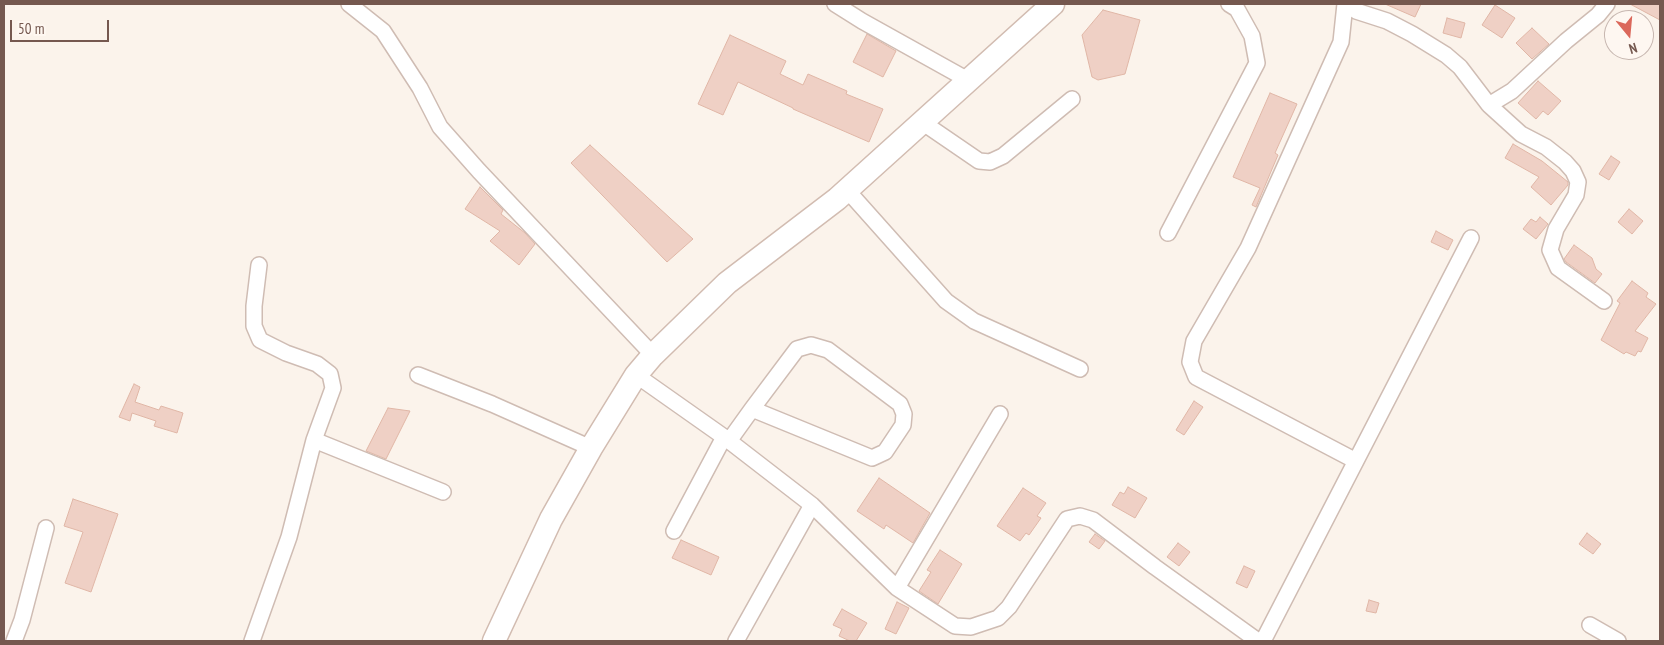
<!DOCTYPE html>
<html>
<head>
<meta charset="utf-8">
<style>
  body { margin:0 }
  #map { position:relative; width:1664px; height:645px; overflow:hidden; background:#fbf3eb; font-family:"PT Sans Narrow",sans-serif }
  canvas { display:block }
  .frame { position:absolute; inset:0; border:5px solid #75584f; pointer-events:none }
  .north { position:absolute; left:1604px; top:10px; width:50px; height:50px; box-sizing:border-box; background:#fef7f1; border:1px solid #c7b7b0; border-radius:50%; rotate:163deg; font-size:14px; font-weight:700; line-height:20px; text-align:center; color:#75584f }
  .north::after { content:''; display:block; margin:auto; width:18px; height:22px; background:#db685b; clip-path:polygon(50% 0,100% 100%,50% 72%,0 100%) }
  .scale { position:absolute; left:10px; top:20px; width:99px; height:22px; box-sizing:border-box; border:2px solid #75584f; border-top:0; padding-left:6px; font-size:15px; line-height:18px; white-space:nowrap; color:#75584f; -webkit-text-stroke:4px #fef7f1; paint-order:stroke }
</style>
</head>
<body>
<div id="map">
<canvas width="1664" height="645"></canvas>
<div class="frame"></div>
<div class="north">N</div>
<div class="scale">50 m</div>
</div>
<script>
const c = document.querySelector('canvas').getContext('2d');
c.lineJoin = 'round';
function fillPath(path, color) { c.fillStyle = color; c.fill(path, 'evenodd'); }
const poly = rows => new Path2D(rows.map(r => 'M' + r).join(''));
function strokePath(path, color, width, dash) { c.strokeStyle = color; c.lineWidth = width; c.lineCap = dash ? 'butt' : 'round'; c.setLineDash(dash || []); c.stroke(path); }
const building = poly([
  [1385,4,1421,4,1415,17,1385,4],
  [1630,4,1660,4,1660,20,1630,4],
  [1495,5,1515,18,1502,38,1482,25,1495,5],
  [1103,10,1140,20,1125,74,1098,80,1092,77,1082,35,1103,10],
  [1447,18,1465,23,1461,38,1443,33,1447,18],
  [1532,28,1549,44,1532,59,1516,43,1532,28],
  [867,34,896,51,883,77,853,62,867,34],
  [730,35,786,61,780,74,803,85,808,74,847,91,846,94,883,109,869,142,793,109,793,108,738,82,723,115,698,104,730,35],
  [1538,81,1561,101,1548,115,1543,111,1536,119,1518,103,1538,81],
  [1270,93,1297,104,1275,153,1278,155,1256,207,1252,205,1260,188,1233,177,1270,93],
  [1513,144,1542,161,1568,182,1568,185,1551,205,1531,187,1539,177,1505,158,1513,144],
  [590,145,693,239,667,262,571,163,590,145],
  [1611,156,1620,162,1609,180,1599,174,1611,156],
  [480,187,503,210,501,214,525,233,535,244,519,265,490,241,500,231,465,209,480,187],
  [1629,209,1643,221,1632,234,1618,222,1629,209],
  [1540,217,1548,224,1536,239,1523,229,1531,219,1536,222,1540,217],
  [1436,231,1453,240,1448,250,1431,242,1436,231],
  [1574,245,1592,258,1596,269,1602,274,1595,283,1566,262,1564,259,1574,245],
  [1632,281,1648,293,1646,297,1656,304,1635,331,1648,338,1641,352,1638,351,1635,356,1626,352,1624,354,1601,340,1620,303,1617,301,1632,281],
  [134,384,140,387,135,402,159,410,161,406,183,413,177,433,154,426,156,421,132,413,130,421,119,417,134,384],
  [1194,401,1203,407,1184,435,1176,430,1194,401],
  [388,408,410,411,386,459,366,451,388,408],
  [879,478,930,513,913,543,886,525,884,529,857,511,879,478],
  [1128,487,1147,498,1135,518,1112,505,1120,492,1124,494,1128,487],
  [1023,488,1046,503,1037,516,1041,518,1029,535,1026,533,1020,541,997,526,1023,488],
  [73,499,118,514,91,592,65,583,83,532,64,526,73,499],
  [1587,533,1601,544,1593,554,1579,544,1587,533],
  [1095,534,1105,541,1099,549,1089,542,1095,534],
  [681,540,719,557,711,575,672,558,681,540],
  [1178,543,1190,552,1179,566,1167,557,1178,543],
  [940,550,962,564,938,604,919,591,931,572,927,570,940,550],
  [1244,566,1255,571,1247,588,1236,583,1244,566],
  [1369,600,1379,603,1376,613,1366,611,1369,600],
  [897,602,909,608,896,634,885,629,897,602],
  [842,609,867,623,856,641,850,641,839,636,842,629,833,625,842,609]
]);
fillPath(building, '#efd0c5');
strokePath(building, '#e0b6a6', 1);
const street = poly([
  [349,4,383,31,420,88,440,127,479,171,653,355],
  [835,4,862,21,968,80],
  [1345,4,1341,42,1248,248,1194,341,1190,362,1196,377,1356,461],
  [1349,4,1356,11,1387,21,1412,34,1446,55,1460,67,1489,105,1512,91,1566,41,1598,15,1607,4],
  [1489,105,1521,134,1546,147,1565,162,1573,171,1578,182,1576,195,1556,229,1550,250,1558,268,1604,301],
  [922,122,979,161,990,162,1003,156,1072,99],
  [847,190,946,301,974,321,1080,369],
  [1168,233,1257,63,1252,36,1237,9,1229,4],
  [418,375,492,404,591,448],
  [636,375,724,437,812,505,897,588,955,626,971,627,998,618,1009,607,1067,519,1080,516,1093,520,1155,567,1258,641],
  [314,440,443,492],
  [729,441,752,409,797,349,811,345,828,350,900,404,904,414,903,425,885,452,872,458,752,409],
  [674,531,724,437],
  [897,588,1000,414],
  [1590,625,1618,641],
  [14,641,22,620,46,528],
  [252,641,289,537,314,440,333,388,330,374,317,364,286,353,260,340,254,326,254,306,259,265],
  [736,641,812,505],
  [1263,641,1471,238]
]);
const secondary = poly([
  [494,641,551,519,591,448,636,375,653,355,727,283,837,199,1053,4]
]);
strokePath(street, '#cfbcb3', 18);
strokePath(secondary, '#d2bcb1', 25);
strokePath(street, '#fff', 15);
strokePath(secondary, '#fff', 22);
</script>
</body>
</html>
